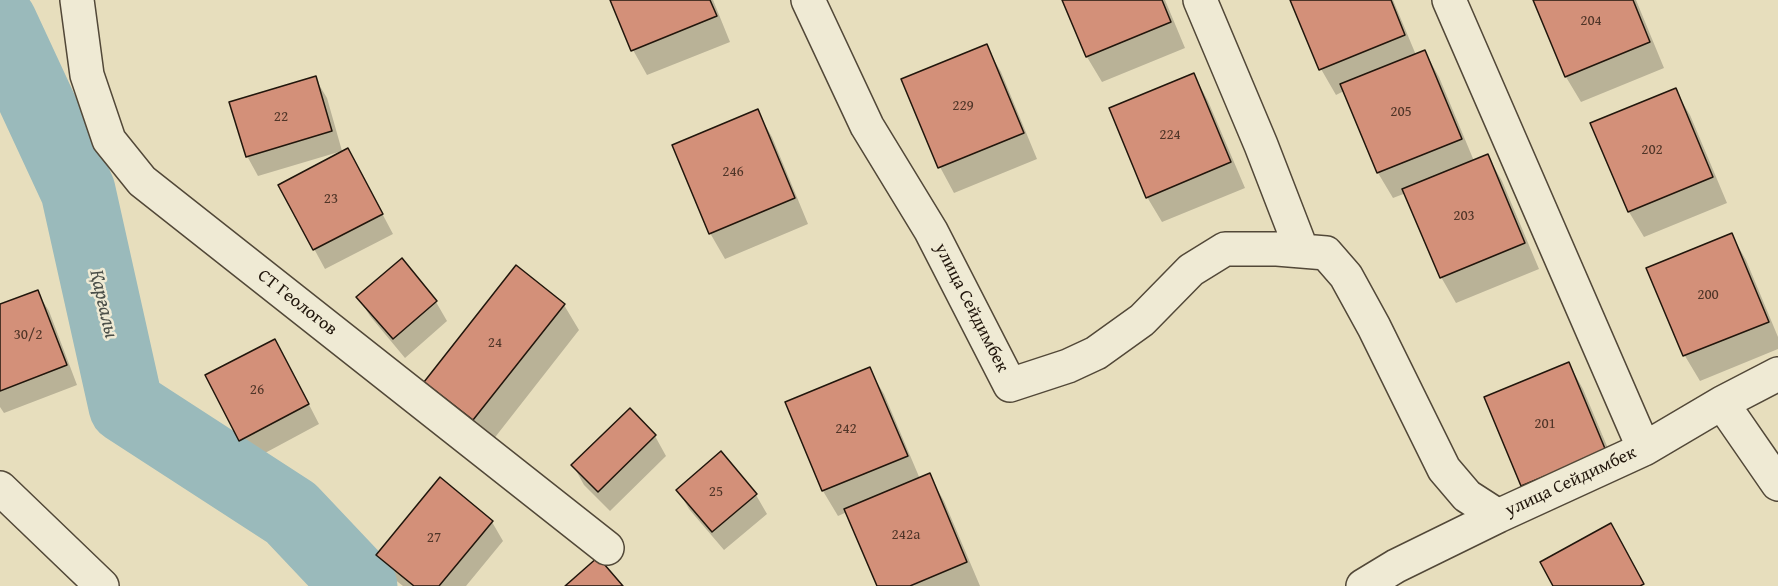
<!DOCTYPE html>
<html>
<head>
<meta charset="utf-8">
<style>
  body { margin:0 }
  canvas { display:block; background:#e7debd }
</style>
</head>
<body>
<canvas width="1778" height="586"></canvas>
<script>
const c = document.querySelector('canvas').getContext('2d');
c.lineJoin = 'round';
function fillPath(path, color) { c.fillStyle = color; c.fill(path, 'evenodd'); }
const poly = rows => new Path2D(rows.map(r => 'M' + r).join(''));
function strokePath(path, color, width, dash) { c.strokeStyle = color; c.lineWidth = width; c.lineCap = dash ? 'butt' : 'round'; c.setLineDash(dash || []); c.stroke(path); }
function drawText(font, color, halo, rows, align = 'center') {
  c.font = font + ' "Gentium Book Plus",serif'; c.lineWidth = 5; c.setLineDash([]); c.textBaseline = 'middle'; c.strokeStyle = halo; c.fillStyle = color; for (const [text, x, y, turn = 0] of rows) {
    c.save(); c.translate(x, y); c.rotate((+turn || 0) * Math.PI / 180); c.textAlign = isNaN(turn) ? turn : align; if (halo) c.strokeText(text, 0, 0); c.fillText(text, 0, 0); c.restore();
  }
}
fillPath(poly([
  [612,0,713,0,730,42,647,75,633,50],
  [1064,0,1165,0,1185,48,1102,82,1087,57],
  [1292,0,1393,0,1416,55,1425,52,1439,77,1474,161,1487,155,1502,181,1539,269,1456,303,1441,277,1406,193,1393,198,1378,173,1344,91,1336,95,1321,69],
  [1534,0,1636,0,1664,68,1581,102,1566,77],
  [986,46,1001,72,1037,159,954,193,940,167,903,80],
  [1194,75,1208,101,1245,188,1162,222,1147,197],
  [315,78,327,98,342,151,258,176,247,156],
  [1675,90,1690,115,1727,203,1644,237,1629,212],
  [757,111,772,137,808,224,725,259,710,233],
  [359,170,393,234,325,269,280,186],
  [1731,234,1746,260,1778,337,1778,349,1700,381,1685,356,1648,269],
  [37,292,49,311,77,385,4,413,0,407,0,306],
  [358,297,436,302,447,321,405,358,370,316],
  [564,305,579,330,489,445,441,408,426,382],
  [286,360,319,424,252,460,207,376],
  [1569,364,1583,389,1620,477,1537,511,1522,486,1486,398],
  [869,369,884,394,920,479,929,475,944,501,980,586,878,586,847,512,838,516,823,491],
  [630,410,655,436,666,456,610,511,584,485,573,465],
  [678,490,756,495,767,514,724,550,689,509],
  [492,522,503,541,466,586,403,586,389,575,377,555]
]), '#0003');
strokePath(poly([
  [0,23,78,191,126,406,291,513,360,586]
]), '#9ababb', 75);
const building = poly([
  [610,0,710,0,717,16,631,51,610,0],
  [1062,0,1162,0,1171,22,1086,57,1062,0],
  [1290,0,1391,0,1405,35,1319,70,1290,0],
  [1533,0,1633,0,1650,42,1565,77,1533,0],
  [987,44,1024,133,938,168,901,79,987,44],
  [1425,50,1462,139,1377,173,1340,84,1425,50],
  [1194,73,1231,162,1146,198,1109,108,1194,73],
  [316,76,332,131,246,157,229,102,316,76],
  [1676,88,1713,177,1628,212,1590,123,1676,88],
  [758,109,795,198,709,234,672,145,758,109],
  [348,148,383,214,313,250,278,185,348,148],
  [1488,154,1525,243,1440,278,1402,189,1488,154],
  [1732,233,1769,322,1683,356,1646,268,1732,233],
  [402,258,437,301,393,339,356,297,402,258],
  [516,265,565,304,473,420,424,382,516,265],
  [38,290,67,365,0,391,0,304,38,290],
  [275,339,309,404,239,441,205,375,275,339],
  [1569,362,1606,451,1521,486,1484,397,1569,362],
  [870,367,908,456,822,491,785,402,870,367],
  [630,408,656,435,598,492,571,465,630,408],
  [721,451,757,494,712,532,676,490,721,451],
  [930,473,967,562,910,586,877,586,844,509,930,473],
  [440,477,493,521,439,586,414,586,376,555,440,477],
  [1611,523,1644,584,1640,586,1553,586,1540,562,1611,523],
  [598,557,623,586,565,586,598,557]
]);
fillPath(building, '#d39079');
strokePath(building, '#21160c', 1.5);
const minor = poly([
  [77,0,87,75,109,140,142,181,607,548],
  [808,0,867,126,931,231,1010,385,1068,366,1096,353,1142,320,1191,270,1225,249,1277,249,1326,253,1346,276,1374,327,1444,469,1467,496,1498,516,1644,449,1449,0],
  [1200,0,1261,145,1302,251],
  [1722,403,1778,484],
  [1644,449,1722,403,1778,374],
  [0,488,102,586],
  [1363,586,1396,566,1498,516]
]);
strokePath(minor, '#524838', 36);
strokePath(minor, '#efead4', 33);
drawText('15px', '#4e3427', null, [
  ["204",1591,21],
  ["229",963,106],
  ["205",1401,112],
  ["22",281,117],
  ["224",1170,135],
  ["202",1652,150],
  ["246",733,172],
  ["23",331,199],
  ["203",1464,216],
  ["200",1708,295],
  ["30/2",28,335],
  ["24",495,343],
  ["26",257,390],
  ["201",1545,424],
  ["242",846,429],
  ["25",716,492],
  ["242а",906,535],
  ["27",434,538]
]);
drawText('18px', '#21160c', '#efead4', [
  ["СТ Геологов",297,303,38],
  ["улица Сейдимбек",971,308,63],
  ["улица Сейдимбек",1571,482,-25]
]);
drawText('italic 20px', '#4b4f49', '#efead4', [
  ["Қарғалы",103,304,77]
]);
</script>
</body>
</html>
